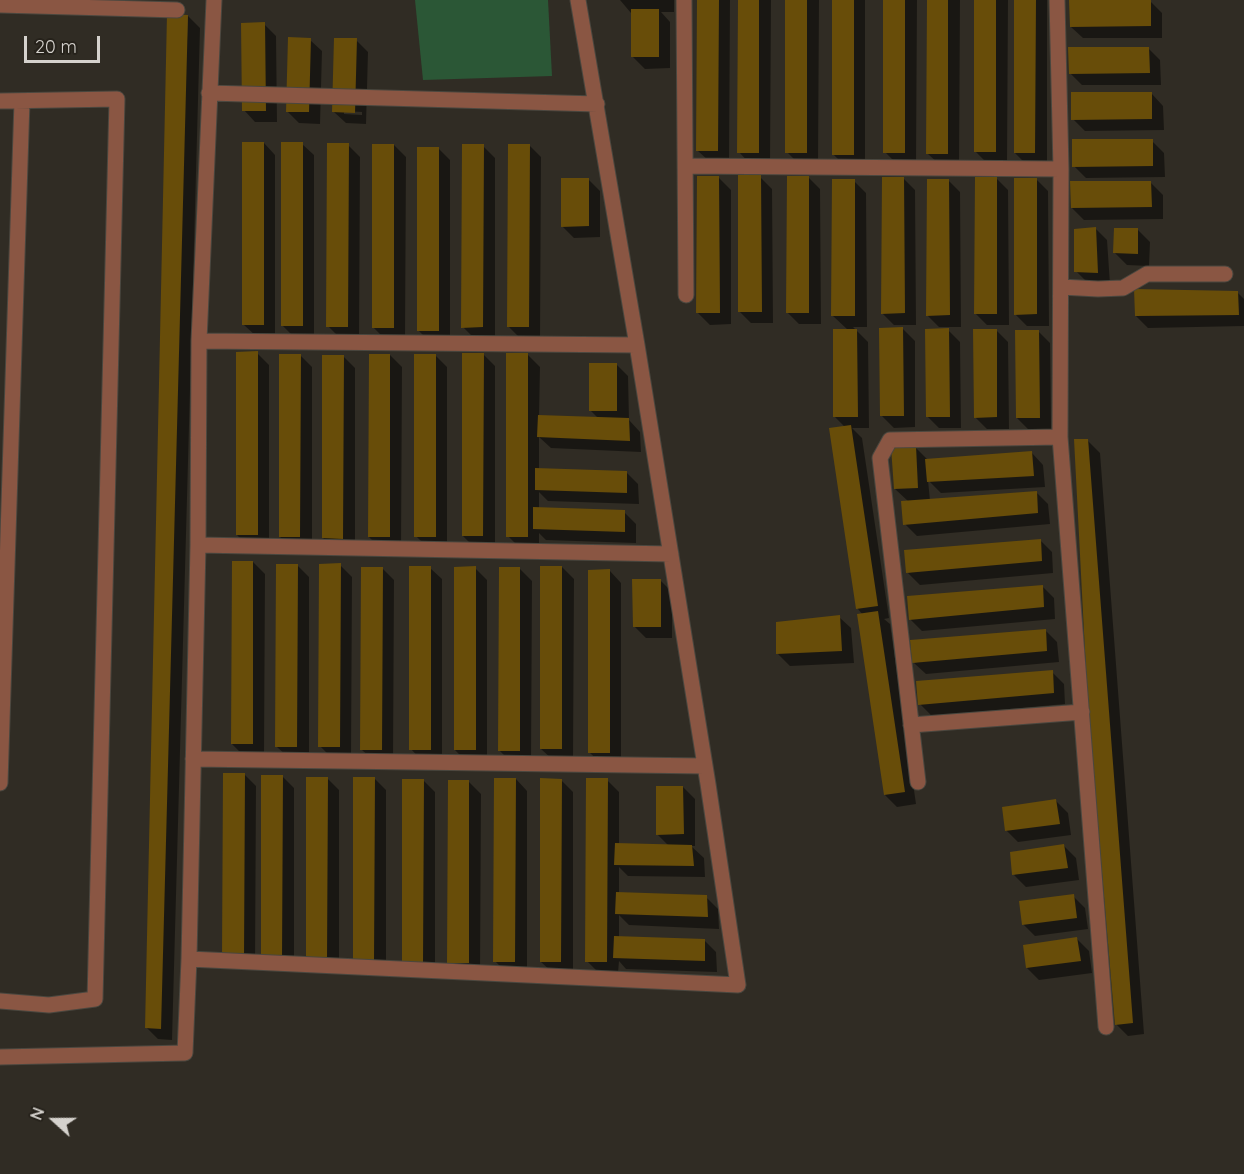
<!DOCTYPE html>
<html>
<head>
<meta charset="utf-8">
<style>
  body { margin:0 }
  #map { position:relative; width:1244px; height:1174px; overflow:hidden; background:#302c24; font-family:Quicksand,sans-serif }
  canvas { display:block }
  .north { position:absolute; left:24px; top:1090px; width:60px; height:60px; -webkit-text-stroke:4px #26221b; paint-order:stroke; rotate:291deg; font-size:16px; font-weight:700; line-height:24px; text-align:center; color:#d5d2cd }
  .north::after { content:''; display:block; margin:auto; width:21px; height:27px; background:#d5d2cd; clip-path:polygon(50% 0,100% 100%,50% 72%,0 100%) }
  .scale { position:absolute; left:24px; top:36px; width:76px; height:27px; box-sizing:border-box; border:3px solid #d5d2cd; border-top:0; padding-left:8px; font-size:18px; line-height:21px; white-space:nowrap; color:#d5d2cd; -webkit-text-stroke:4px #26221b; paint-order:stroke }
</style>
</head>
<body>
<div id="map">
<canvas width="1244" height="1174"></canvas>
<div class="north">N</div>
<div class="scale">20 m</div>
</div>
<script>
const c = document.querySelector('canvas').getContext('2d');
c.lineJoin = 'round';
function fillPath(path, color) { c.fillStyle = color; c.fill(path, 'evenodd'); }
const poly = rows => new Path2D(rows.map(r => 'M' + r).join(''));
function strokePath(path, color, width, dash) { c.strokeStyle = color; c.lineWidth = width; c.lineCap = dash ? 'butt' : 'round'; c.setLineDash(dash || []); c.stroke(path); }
fillPath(poly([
  [415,0,548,0,552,76,423,80]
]), '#2b5736');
fillPath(poly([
  [620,0,674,0,674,12,661,12,670,22,670,68,645,69,633,57,631,13],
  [698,0,730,0,729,162,710,162,698,151],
  [739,0,771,0,770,164,750,164,739,152],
  [787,0,819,0,818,164,799,164,787,152],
  [834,0,865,0,865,166,845,166,833,154],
  [885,0,917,0,916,164,897,164,885,152],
  [928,0,960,0,959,165,940,165,928,154],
  [976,0,1008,0,1007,163,988,164,976,152],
  [1016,0,1047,0,1047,164,1027,165,1015,153],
  [1150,1,1162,13,1162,38,1083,38,1071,27],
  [188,16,200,28,172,1040,158,1039,146,1027],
  [264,24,276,36,277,122,255,122,244,110],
  [310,40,322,51,320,124,299,123,287,111],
  [356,40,368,52,366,124,346,123,334,112],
  [344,111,362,112,362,115,344,114],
  [1148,48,1160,60,1161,85,1082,85,1070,73],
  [1152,94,1163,106,1164,130,1085,131,1073,119],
  [1152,141,1164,153,1165,177,1086,178,1074,166],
  [264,143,275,155,275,336,256,336,244,325],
  [302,144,314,155,314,337,294,337,282,325],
  [348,145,360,157,359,338,340,338,328,326],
  [394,145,406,157,405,339,385,339,373,327],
  [529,145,541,157,540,339,521,339,509,327],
  [483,146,495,158,495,339,475,339,463,327],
  [438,148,450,160,450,342,430,342,418,330],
  [760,177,772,189,773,323,751,323,739,311],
  [808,177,820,189,821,324,799,324,787,312],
  [719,178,731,190,731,324,710,325,698,313],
  [903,178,915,190,916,325,894,325,882,313],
  [996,178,1008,190,1009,325,987,325,975,313],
  [588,179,600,191,600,237,574,238,562,226],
  [1036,179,1048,191,1049,326,1027,326,1015,314],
  [948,180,960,192,961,327,939,327,927,315],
  [854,181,866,193,867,327,853,327,868,342,869,428,852,428,862,438,889,618,884,619,890,624,916,804,897,807,885,795,863,615,858,609,845,427,835,417,848,330,833,316],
  [1151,183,1163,195,1163,219,1084,220,1072,208],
  [1095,228,1107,240,1110,284,1088,283,1076,271],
  [1138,230,1150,242,1149,266,1127,265,1115,253],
  [1237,292,1244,299,1244,326,1148,328,1136,316],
  [903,329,915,341,915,427,894,428,882,416],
  [948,330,960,342,961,428,939,428,927,416],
  [996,330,1008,342,1009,429,987,429,975,417],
  [1038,331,1050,343,1051,430,1029,430,1017,418],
  [257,353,269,365,269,546,249,547,237,535],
  [483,354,495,366,495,547,475,548,463,536],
  [300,355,312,367,312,548,292,548,280,537],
  [390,355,402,367,401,549,381,549,369,537],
  [435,355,447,367,447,548,428,548,416,536],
  [528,355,540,367,539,417,599,419,591,411,616,364,628,376,629,420,640,432,641,452,551,448,539,437,539,469,626,472,638,484,639,504,548,501,539,492,539,509,624,512,636,524,636,543,546,540,539,533,539,548,520,548,508,536],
  [343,356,355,368,355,550,335,550,323,538],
  [1088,441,1100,453,1144,1034,1128,1036,1116,1024],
  [915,447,928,460,1032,453,1043,465,1045,487,941,493,928,480,930,501,1036,492,1048,504,1050,524,917,536,905,524,909,502,895,489],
  [1040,540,1052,552,1053,573,920,585,908,573],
  [253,562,265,574,264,755,244,756,232,744],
  [297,565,309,577,309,758,289,758,277,747],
  [340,565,352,577,351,758,332,758,320,746],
  [562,567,574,579,573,760,553,760,541,749],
  [382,568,394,580,393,761,374,761,362,750],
  [430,568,442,579,442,761,422,761,411,749],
  [475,568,487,580,487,761,467,762,455,750],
  [520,569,532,581,531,762,511,762,499,750],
  [610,571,621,583,621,764,602,764,590,753],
  [660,580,672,592,672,638,646,638,634,626],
  [1042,586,1054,598,1055,619,922,631,910,619],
  [839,617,851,628,854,663,790,666,778,654],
  [1045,630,1057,642,1059,662,926,674,914,663],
  [1052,672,1064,684,1065,704,932,716,920,704],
  [244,774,256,786,255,968,224,956],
  [282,776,294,788,294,970,274,970],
  [327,778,339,790,339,972,307,960],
  [374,778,386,790,386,972,354,960],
  [516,779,527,791,527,973,507,973,495,961],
  [423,780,435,792,435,974,403,962],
  [561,780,573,792,573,973,553,973,541,962],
  [607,780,619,792,619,845,669,846,657,834,683,787,695,799,695,846,691,846,704,858,705,877,628,876,619,867,619,894,706,897,718,909,719,929,629,925,619,915,619,937,704,940,716,952,717,972,626,969,619,961,618,973,599,973,587,961],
  [469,782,481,794,480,975,461,975,449,963],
  [1056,801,1068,813,1071,835,1018,842,1006,830],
  [1064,846,1076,858,1079,880,1026,887,1014,875],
  [1073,896,1085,908,1088,929,1035,936,1023,924],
  [1077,939,1089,951,1092,973,1039,980,1027,968]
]), '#0007');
fillPath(poly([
  [697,0,719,0,718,151,696,151],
  [738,0,759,0,759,153,737,153],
  [785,0,807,0,807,153,785,153],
  [832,0,854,0,854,155,832,155],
  [883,0,905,0,905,153,883,153],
  [927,0,948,0,948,154,926,154],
  [974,0,996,0,996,152,974,152],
  [1014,0,1036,0,1035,153,1014,153],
  [1069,0,1151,0,1151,26,1070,27],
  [631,9,659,9,659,57,631,57],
  [167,14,188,15,161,1029,145,1028],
  [265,22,266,111,242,111,241,23],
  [288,37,311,38,309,112,286,112],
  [334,38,357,38,355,113,332,112],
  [1068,47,1149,47,1150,73,1069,74],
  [1071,92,1152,92,1152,119,1071,120],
  [1072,139,1153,139,1153,166,1072,167],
  [242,142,264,142,264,325,242,325],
  [281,142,303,142,303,326,281,326],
  [327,143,349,143,348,327,326,327],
  [372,144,394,144,394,328,372,328],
  [462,144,484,144,483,327,461,328],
  [508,144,530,144,529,327,507,327],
  [417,147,439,147,439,331,417,331],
  [738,175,761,175,762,312,738,312],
  [697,176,719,176,720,313,696,313],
  [787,176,809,176,809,313,786,313],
  [882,177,904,177,905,313,881,314],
  [975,177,997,177,997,314,974,314],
  [561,178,589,178,589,226,561,227],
  [1014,178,1037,178,1037,314,1014,315],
  [832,179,855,179,855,316,831,316],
  [927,179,949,179,950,315,926,316],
  [1070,181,1151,181,1152,207,1071,208],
  [1096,227,1098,273,1074,272,1074,229],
  [1114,228,1138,228,1138,254,1113,253],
  [1134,289,1238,291,1239,315,1135,316],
  [903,327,904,416,880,416,879,328],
  [949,328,950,417,926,417,925,329],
  [833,329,857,329,858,417,833,417],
  [973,329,997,329,997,417,974,418],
  [1015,330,1039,330,1040,418,1016,418],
  [258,351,258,535,236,535,236,352],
  [462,353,484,353,483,536,462,536],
  [506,353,528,353,528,537,506,537],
  [279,354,301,354,300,537,279,537],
  [369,354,390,354,390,537,368,537],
  [414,354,436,354,436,537,414,537],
  [322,355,344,355,343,539,322,538],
  [589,363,617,363,617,411,589,411],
  [538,415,629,418,630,441,537,437],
  [851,425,878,606,856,609,829,428],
  [1074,439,1088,439,1133,1023,1115,1025,1088,709],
  [916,446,918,488,894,489,891,447],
  [1032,451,1034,476,927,482,925,459],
  [535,468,627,471,627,493,535,490],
  [1037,491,1038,513,903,525,901,501],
  [533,507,625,510,625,532,533,529],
  [1041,539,1042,561,906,573,904,550],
  [232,561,253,561,253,744,231,744],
  [341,563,340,747,318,747,319,564],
  [276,564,298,564,297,747,275,747],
  [409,566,431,566,431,750,409,750],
  [476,566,476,750,454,750,454,567],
  [540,566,562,566,562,749,540,749],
  [361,567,383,567,382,750,360,750],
  [499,567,520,567,520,751,498,751],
  [610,569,610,753,588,753,588,570],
  [632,579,661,579,661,627,633,627],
  [1043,585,1044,607,909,620,907,596],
  [878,611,905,792,884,795,857,614],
  [840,615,842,651,776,654,776,622],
  [1046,629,1047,651,912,663,910,640],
  [1053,670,1054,693,918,705,916,681],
  [223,773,245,773,244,957,222,957],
  [261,775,283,775,282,958,261,958],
  [306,777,328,777,327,960,306,960],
  [353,777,375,777,374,961,353,960],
  [494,778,516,778,515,962,493,962],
  [540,778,562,779,561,962,540,962],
  [586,778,608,778,607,962,585,962],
  [402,779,424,779,423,963,402,963],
  [448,780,469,780,469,963,447,963],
  [656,786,683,786,684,834,656,835],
  [1056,799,1060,824,1005,831,1002,807],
  [615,843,692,845,694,866,614,865],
  [1064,844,1068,868,1012,875,1010,852],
  [616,892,707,895,708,917,615,914],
  [1074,894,1077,918,1022,925,1019,901],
  [614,936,705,939,705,961,613,958],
  [1077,937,1081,961,1026,968,1023,945]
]), '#684d09');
const minor = poly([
  [684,0,686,295],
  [1057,0,1061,169,1060,437,1106,1027],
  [0,5,177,10],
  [209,93,597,104],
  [0,101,117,99,95,999,49,1005,0,1001],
  [686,166,1061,169],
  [1061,287,1098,289,1123,288,1147,274,1225,274],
  [199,341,637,345],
  [198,545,671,554],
  [911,725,1082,712],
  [193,759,705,766],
  [918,782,880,458,890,440,1060,437],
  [0,783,22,101],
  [189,959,738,985,708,784,637,345,578,0],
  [0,1057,185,1053,189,959,198,545,199,341,214,0]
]);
strokePath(minor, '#4a473f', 17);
strokePath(minor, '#8a5643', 15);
</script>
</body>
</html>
